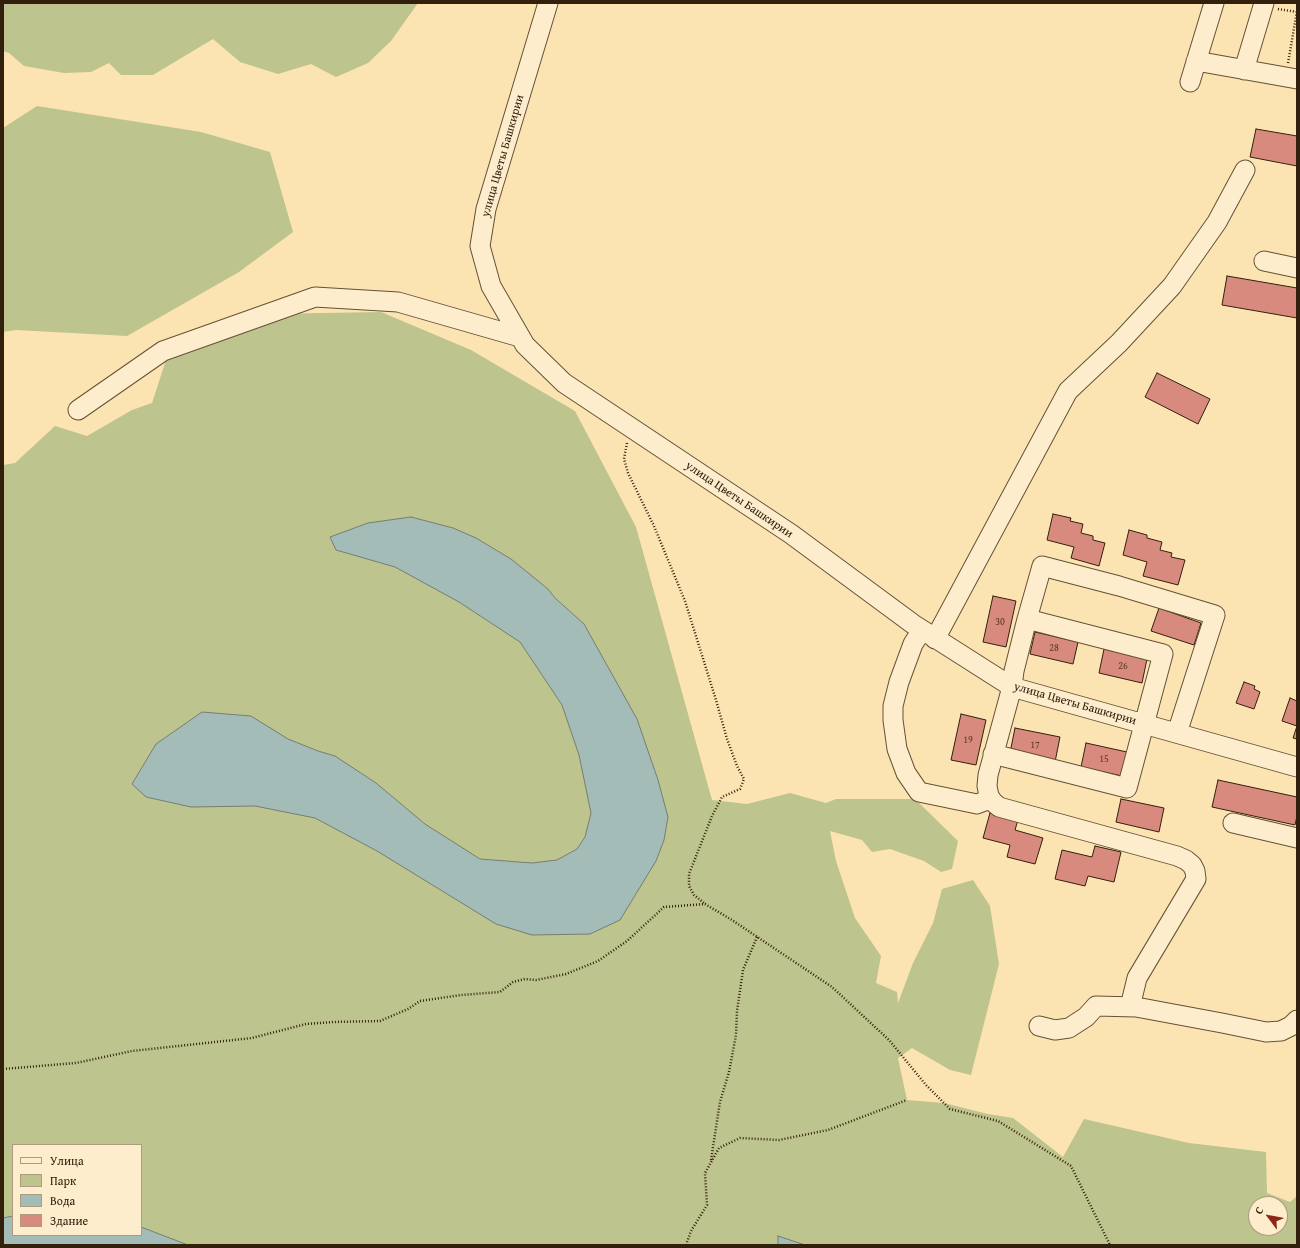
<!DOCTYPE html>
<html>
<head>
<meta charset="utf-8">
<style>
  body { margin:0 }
  #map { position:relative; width:1300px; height:1248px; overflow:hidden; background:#fce4b2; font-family:"Gentium Book Plus",serif }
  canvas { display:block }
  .frame { position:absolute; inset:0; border:4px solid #32200c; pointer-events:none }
  .legend { position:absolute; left:12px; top:1144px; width:130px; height:92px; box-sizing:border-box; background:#fdedcd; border:1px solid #ac9b80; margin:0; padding:5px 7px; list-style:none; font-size:12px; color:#32200c }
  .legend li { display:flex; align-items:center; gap:8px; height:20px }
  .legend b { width:20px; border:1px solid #ac9b80 }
  .north { position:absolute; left:1248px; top:1196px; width:40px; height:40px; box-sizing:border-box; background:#fdedcd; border:1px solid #ac9b80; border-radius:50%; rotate:302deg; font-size:11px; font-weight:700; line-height:16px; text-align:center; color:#32200c }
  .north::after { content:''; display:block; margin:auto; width:14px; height:18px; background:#8f2418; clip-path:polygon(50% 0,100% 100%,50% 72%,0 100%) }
</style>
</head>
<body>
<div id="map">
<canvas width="1300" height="1248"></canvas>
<div class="frame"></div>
<ul class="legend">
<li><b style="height:5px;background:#fdedcd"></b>Улица</li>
<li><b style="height:11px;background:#bec48d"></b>Парк</li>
<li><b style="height:11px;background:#a4bcb7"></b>Вода</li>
<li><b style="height:11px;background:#d78a7d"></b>Здание</li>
</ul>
<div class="north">С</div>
</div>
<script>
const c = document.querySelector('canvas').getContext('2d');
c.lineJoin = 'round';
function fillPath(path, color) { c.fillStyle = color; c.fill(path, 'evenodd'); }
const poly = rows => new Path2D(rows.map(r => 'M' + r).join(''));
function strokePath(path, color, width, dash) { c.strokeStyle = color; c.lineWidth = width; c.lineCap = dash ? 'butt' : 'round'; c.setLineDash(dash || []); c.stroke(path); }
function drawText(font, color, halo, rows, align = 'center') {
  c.font = font + ' "Gentium Book Plus",serif'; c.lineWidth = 3; c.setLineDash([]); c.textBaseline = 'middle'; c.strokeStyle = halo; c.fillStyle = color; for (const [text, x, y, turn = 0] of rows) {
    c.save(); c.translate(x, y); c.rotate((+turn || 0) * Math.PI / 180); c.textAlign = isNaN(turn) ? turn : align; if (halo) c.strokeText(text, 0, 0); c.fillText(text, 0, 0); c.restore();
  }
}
fillPath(poly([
  [3,3,418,3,391,41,368,63,336,77,311,64,278,74,240,62,213,39,153,75,121,75,109,63,91,72,64,73,24,66,9,53,3,51],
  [37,106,201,132,270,152,293,232,239,272,127,336,16,330,3,332,3,128],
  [381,312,471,350,575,411,636,527,712,800,747,804,790,793,826,803,836,799,915,799,958,841,952,869,941,872,924,861,890,849,872,852,862,840,830,831,836,861,855,918,881,956,876,983,897,992,898,1003,913,963,933,923,942,889,973,880,990,906,999,964,971,1075,950,1070,912,1048,898,1058,907,1100,944,1103,988,1114,1013,1118,1063,1157,1084,1119,1189,1143,1266,1152,1267,1193,1290,1202,1297,1196,1297,1245,3,1245,3,465,15,463,55,426,87,436,132,410,152,403,167,357,262,314],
  [13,1145,141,1145,141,1235,13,1235],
  [1256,1204,1280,1204,1280,1228,1256,1228]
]), '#bec48d');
const water = poly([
  [411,517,453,528,476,538,511,559,548,589,555,598,584,624,637,719,658,780,668,817,664,840,656,861,620,920,590,934,532,935,496,924,377,851,315,818,255,806,191,807,146,797,132,784,156,744,202,712,251,716,288,739,318,751,335,756,376,783,425,824,480,859,532,863,557,860,577,849,585,837,591,813,579,755,562,705,520,642,459,602,395,567,336,550,330,537,368,523,411,517],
  [13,1216,13,1235,141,1235,141,1227,188,1245,3,1245,3,1218,13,1216],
  [778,1236,805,1245,778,1245,778,1236]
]);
fillPath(water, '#a4bcb7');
strokePath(water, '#767e73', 1);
const building = poly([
  [1256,129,1297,136,1297,166,1250,157,1256,129],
  [1227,276,1297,288,1297,318,1222,305,1227,276],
  [1157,373,1210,399,1198,424,1145,397,1157,373],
  [1053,514,1071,518,1070,521,1083,524,1081,533,1093,536,1093,540,1105,543,1099,566,1071,558,1074,547,1047,540,1053,514],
  [1129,530,1147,535,1147,538,1162,542,1160,550,1172,553,1171,557,1185,560,1178,585,1143,576,1147,562,1123,555,1129,530],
  [993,596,1016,601,1006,647,983,642,993,596],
  [1159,608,1201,623,1194,645,1151,631,1159,608],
  [1035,632,1078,642,1073,664,1030,654,1035,632],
  [1104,649,1147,659,1142,683,1099,673,1104,649],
  [1244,682,1255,686,1254,689,1260,692,1254,709,1236,703,1244,682],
  [1290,698,1297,701,1297,739,1293,738,1297,726,1282,721,1290,698],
  [961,714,986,720,976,765,951,760,961,714],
  [1015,728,1060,737,1055,762,1010,753,1015,728],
  [1086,743,1127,752,1122,776,1081,767,1086,743],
  [1218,780,1297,797,1297,816,1295,825,1212,807,1218,780],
  [1121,799,1164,808,1159,832,1116,822,1121,799],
  [990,813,1018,820,1015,830,1043,838,1035,864,1007,857,1010,845,983,838,990,813],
  [1095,846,1121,852,1114,882,1088,876,1085,886,1055,879,1062,850,1092,857,1095,846]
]);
fillPath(building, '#d78a7d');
strokePath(building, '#32200c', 1);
const minor = poly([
  [548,3,486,209,480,246,491,286,525,345,564,383,791,534,913,624,1012,687,1297,767],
  [1196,61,1297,79],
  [1244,70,1264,3],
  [1190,82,1214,3],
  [1264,261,1297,268],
  [78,410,163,351,315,297,398,302,520,337],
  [1027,619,1042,566,1119,586,1215,615,1177,733],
  [922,630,913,644,899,682,893,706,893,720,897,749,906,773,919,792,977,804,990,799],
  [935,639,1068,391,1119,343,1172,286,1217,222,1245,170],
  [993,754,1127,788,1163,654,1027,619,1014,671,1012,687,988,775,987,786,989,796,993,802,999,807,1177,856,1186,860,1192,865,1195,871,1196,879,1137,978,1130,1007],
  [1233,823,1297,838],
  [1039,1026,1055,1030,1069,1028,1086,1017,1096,1006,1136,1007,1222,1023,1266,1032,1281,1031,1291,1026,1297,1020]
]);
strokePath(minor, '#645136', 21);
strokePath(poly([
  [1278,9,1297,12],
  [1288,63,1297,11],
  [627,443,624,459,628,473,654,526,685,601,716,700,727,739,737,766,744,779,740,789,722,797,712,816,689,874,689,886,694,895,704,903],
  [3,1069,76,1063,132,1051,252,1038,306,1024,333,1022,380,1021,408,1009,420,1001,461,995,500,992,513,982,525,979,536,980,566,974,598,961,627,941,664,907,705,904,732,920,832,987,889,1040,926,1085,950,1109,998,1121,1071,1166,1110,1245],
  [711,1160,720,1102,729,1072,736,1035,737,1011,743,970,757,937],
  [686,1245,691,1231,707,1205,705,1173,719,1148,740,1138,779,1140,828,1130,907,1100]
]), '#32200c', 2.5, [1, 2]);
strokePath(minor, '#fdedcd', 19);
drawText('10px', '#5b3a28', null, [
  ["30",1000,622],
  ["28",1054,648],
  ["26",1123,666],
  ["19",968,740],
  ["17",1035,745],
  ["15",1104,759]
]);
drawText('12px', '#32200c', '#fdedcd', [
  ["улица Цветы Башкирии",503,156,-74],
  ["улица Цветы Башкирии",739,500,34],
  ["улица Цветы Башкирии",1075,704,16]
]);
</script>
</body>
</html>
